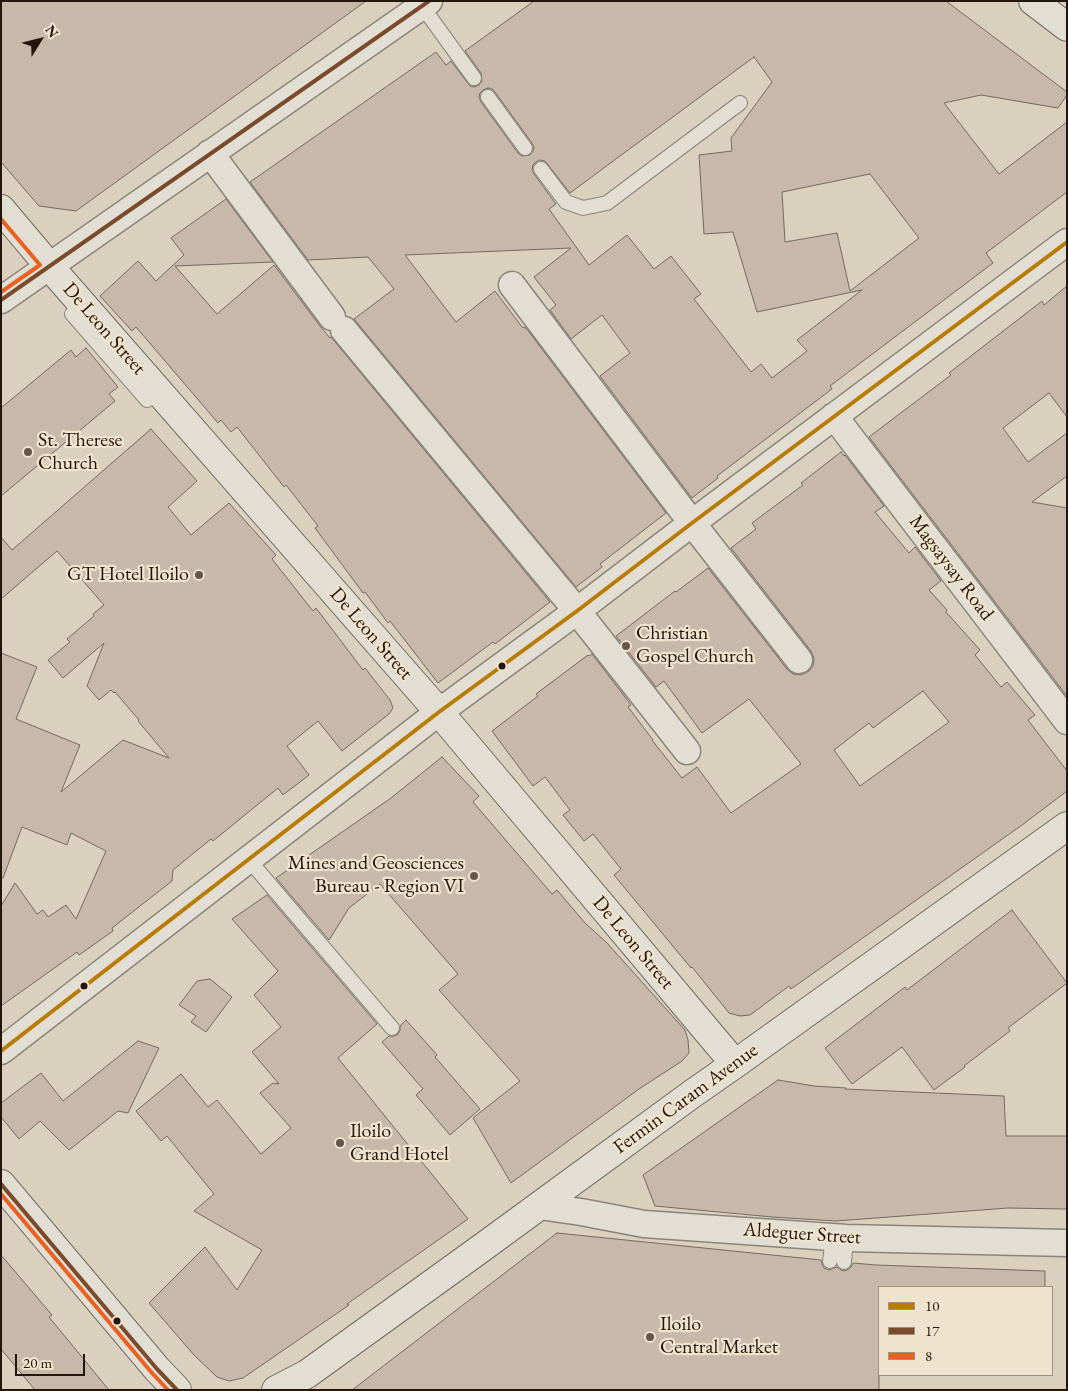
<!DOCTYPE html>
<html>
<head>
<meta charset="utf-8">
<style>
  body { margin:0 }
  #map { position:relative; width:1068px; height:1391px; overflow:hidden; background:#dad0be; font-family:"EB Garamond",serif }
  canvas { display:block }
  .frame { position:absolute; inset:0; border:2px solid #24160b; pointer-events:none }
  .legend { position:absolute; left:878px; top:1286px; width:175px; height:90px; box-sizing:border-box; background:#efe3cd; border:1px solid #9e917f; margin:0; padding:6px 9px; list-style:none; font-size:15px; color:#24160b }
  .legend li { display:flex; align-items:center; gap:10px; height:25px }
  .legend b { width:25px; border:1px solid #9e917f }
  .north { position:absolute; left:15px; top:15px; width:50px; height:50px; -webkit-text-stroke:4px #efe3cd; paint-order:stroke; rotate:54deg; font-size:14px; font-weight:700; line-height:20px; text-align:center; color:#24160b }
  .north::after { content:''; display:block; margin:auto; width:18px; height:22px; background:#24160b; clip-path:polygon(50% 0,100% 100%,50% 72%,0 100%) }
  .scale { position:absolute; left:15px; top:1354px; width:70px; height:22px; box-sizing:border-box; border:2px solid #24160b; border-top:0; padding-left:6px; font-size:15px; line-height:18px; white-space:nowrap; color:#24160b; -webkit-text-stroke:4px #efe3cd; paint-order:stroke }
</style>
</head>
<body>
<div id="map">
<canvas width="1068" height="1391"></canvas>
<div class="frame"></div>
<ul class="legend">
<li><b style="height:6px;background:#b87b03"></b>10</li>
<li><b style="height:6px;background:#7a4b2a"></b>17</li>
<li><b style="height:6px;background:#e86121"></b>8</li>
</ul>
<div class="north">N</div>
<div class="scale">20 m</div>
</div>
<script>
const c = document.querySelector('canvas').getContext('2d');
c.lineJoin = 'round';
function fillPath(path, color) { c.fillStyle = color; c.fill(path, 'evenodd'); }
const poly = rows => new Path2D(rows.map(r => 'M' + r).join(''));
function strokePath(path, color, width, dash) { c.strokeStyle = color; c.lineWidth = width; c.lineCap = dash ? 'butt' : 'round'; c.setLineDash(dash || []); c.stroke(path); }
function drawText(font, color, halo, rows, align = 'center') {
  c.font = font + ' "EB Garamond",serif'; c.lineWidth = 4.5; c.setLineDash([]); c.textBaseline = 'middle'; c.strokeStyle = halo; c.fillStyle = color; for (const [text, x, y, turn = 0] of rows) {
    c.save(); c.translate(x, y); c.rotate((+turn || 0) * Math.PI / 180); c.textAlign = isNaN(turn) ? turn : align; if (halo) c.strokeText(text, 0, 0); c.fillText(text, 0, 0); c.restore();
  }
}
const building = poly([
  [1,1,366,1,76,211,39,206,1,162,1,1],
  [534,1,946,1,1067,92,1067,95,1058,108,981,95,944,103,999,174,1067,122,1067,192,986,253,993,263,830,386,832,389,717,476,718,478,692,498,600,376,630,353,602,315,571,339,550,310,556,305,534,277,571,248,405,255,456,322,495,291,522,327,526,328,666,513,600,564,602,567,576,587,354,319,394,289,368,257,308,260,250,182,436,52,446,65,451,61,470,86,474,87,479,85,482,81,481,73,465,51,534,1],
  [754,57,772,82,731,138,732,151,699,155,704,234,733,232,757,312,862,290,797,340,807,351,772,378,761,364,751,372,694,299,701,294,671,256,654,269,627,235,589,265,549,209,556,204,534,174,532,170,533,165,536,162,540,160,545,161,570,193,754,57],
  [488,88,492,89,495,92,532,143,534,147,533,151,530,155,522,156,518,153,481,102,479,97,480,93,483,90,488,88],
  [870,174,919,238,850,291,837,233,785,242,782,192,870,174],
  [226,199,273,262,175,266,217,314,274,265,320,326,330,338,331,337,550,602,495,644,493,642,438,683,390,621,388,623,365,592,363,593,315,528,318,526,286,485,284,487,237,427,231,432,221,420,218,423,136,327,132,331,100,296,138,261,156,281,184,255,171,238,226,199],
  [1067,286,1067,417,1049,393,1003,428,1028,462,1067,433,1067,476,1032,502,1067,508,1067,696,869,437,951,375,949,373,1042,301,1044,305,1067,286],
  [86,348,118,387,109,394,115,401,1,496,1,408,71,350,76,357,86,348],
  [151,429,197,481,168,507,191,535,229,503,276,555,272,559,313,611,316,608,363,670,365,668,390,700,393,708,389,714,342,751,318,721,287,746,309,775,283,795,278,788,213,841,211,839,173,870,172,881,112,928,113,931,79,955,77,952,1,1006,1,906,15,883,37,914,43,910,48,917,66,905,76,919,106,851,71,833,67,845,22,827,3,878,1,878,1,653,37,667,16,719,80,745,61,792,123,740,169,758,138,721,139,720,115,692,114,693,111,690,99,700,87,686,104,643,63,678,48,660,70,642,67,639,94,616,93,614,104,605,57,551,1,599,1,537,12,550,151,429],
  [841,452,844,456,845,455,884,506,875,512,909,553,915,547,941,581,929,590,947,610,946,612,980,650,975,655,1001,687,1007,682,1035,715,1028,720,1067,771,1067,791,1022,825,791,989,789,986,750,1015,740,1016,729,1013,692,967,691,968,614,875,621,869,593,834,584,841,563,815,570,810,545,777,533,786,492,731,538,696,536,694,588,655,589,656,592,654,631,705,628,707,653,740,652,740,682,778,697,767,731,813,801,764,749,699,702,733,664,681,656,687,616,636,675,591,676,592,708,568,787,669,793,674,801,675,809,671,813,666,814,658,811,651,731,548,756,529,752,523,803,485,801,483,841,452],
  [923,691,949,722,860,786,834,750,869,723,873,728,923,691],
  [442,757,479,796,473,802,552,894,557,890,585,923,607,943,685,1030,688,1040,689,1053,682,1061,639,1089,511,1183,473,1118,520,1081,439,990,458,974,380,884,349,908,329,940,276,878,391,798,442,757],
  [267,895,377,1024,338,1058,468,1219,347,1304,349,1305,243,1378,229,1381,217,1377,194,1355,149,1303,205,1247,237,1290,262,1250,194,1211,214,1194,167,1136,161,1141,136,1111,181,1074,208,1107,217,1100,261,1154,291,1128,260,1093,273,1083,279,1084,252,1052,281,1027,254,995,278,971,232,919,267,895],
  [1012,910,1067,983,1008,1028,1010,1031,964,1066,965,1067,934,1090,902,1047,852,1084,825,1048,905,987,907,990,1012,910],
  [210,979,232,997,206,1032,191,1022,196,1016,179,1005,197,981,210,979],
  [406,1020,437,1055,435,1057,480,1109,450,1135,416,1095,423,1089,382,1042,389,1036,394,1036,398,1034,400,1030,400,1026,406,1020],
  [138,1041,159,1048,128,1113,118,1111,69,1150,40,1121,19,1139,1,1117,1,1103,41,1073,63,1101,138,1041],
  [778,1080,814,1086,846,1088,845,1089,1004,1096,1006,1136,1067,1136,1067,1209,1008,1208,836,1221,772,1217,655,1206,643,1175,778,1080],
  [557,1233,821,1260,822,1264,824,1268,829,1270,837,1267,843,1271,847,1270,851,1267,853,1263,876,1265,1045,1271,1045,1287,879,1287,879,1390,352,1390,557,1233],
  [1,1255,52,1315,49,1317,109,1390,35,1390,1,1349,1,1255]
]);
fillPath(building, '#c7b8a9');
strokePath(building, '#726a60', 1);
const lane = poly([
  [422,6,474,78],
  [488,97,525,148],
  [541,169,566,202,583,208,607,203,740,103],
  [83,305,72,314,147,400,158,391],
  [249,860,392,1028],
  [830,1261,833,1237],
  [844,1262,846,1238]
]);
const street = poly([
  [210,153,332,317],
  [512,285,692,523,799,660],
  [1,300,429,1],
  [344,330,577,611,687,751],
  [834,416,1067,721],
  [1,1051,439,712,577,611,692,523,1067,242],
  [539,1206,581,1212,644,1224,846,1238,1067,1243]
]);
const secondary = poly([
  [1033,1,1067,27],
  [1,209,49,266,439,712,735,1064],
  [1,1184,157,1369,177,1390],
  [276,1390,307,1374,483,1247,692,1094,735,1064,1067,826]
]);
strokePath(lane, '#8b8478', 16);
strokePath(street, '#8b8478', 29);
strokePath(secondary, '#726a60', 30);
strokePath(lane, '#e2ded4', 14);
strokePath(street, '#e2ded4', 26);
strokePath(secondary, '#e2ded4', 28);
strokePath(poly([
  [1,1051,439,712,577,611,692,523,1067,242]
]), '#b87b03', 4);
strokePath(poly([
  [1,300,429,1],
  [1,1184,157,1369,177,1390]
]), '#7a4b2a', 4);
strokePath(poly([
  [1,219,40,265,1,292],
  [1,1194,152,1373,168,1390]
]), '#e86121', 4);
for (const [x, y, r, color] of [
  [28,452,5,"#64574a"],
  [199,575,5,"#64574a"],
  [626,646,5,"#64574a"],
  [502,666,4.5,"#24160b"],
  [474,876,5,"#64574a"],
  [84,986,4.5,"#24160b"],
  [340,1143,5,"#64574a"],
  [117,1321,4.5,"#24160b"],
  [650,1337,5,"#64574a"]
]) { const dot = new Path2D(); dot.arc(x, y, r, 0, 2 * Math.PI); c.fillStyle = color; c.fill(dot); strokePath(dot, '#efe3cd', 2); }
drawText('20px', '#24160b', '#efe3cd', [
  ["De Leon Street",104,329,49],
  ["Magsaysay Road",951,568,53],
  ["De Leon Street",371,634,49],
  ["De Leon Street",633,943,50],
  ["Fermin Caram Avenue",686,1099,-36],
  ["Aldeguer Street",802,1234,4]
]);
drawText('20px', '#24160b', '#efe3cd', [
  ["St. Therese",38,441],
  ["Church",38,464],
  ["GT Hotel Iloilo",189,575,"right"],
  ["Christian",636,634],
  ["Gospel Church",636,657],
  ["Mines and Geosciences",464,864,"right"],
  ["Bureau - Region VI",464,887,"right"],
  ["Iloilo",350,1132],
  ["Grand Hotel",350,1155],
  ["Iloilo",660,1325],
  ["Central Market",660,1348]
], 'left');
</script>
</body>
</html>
